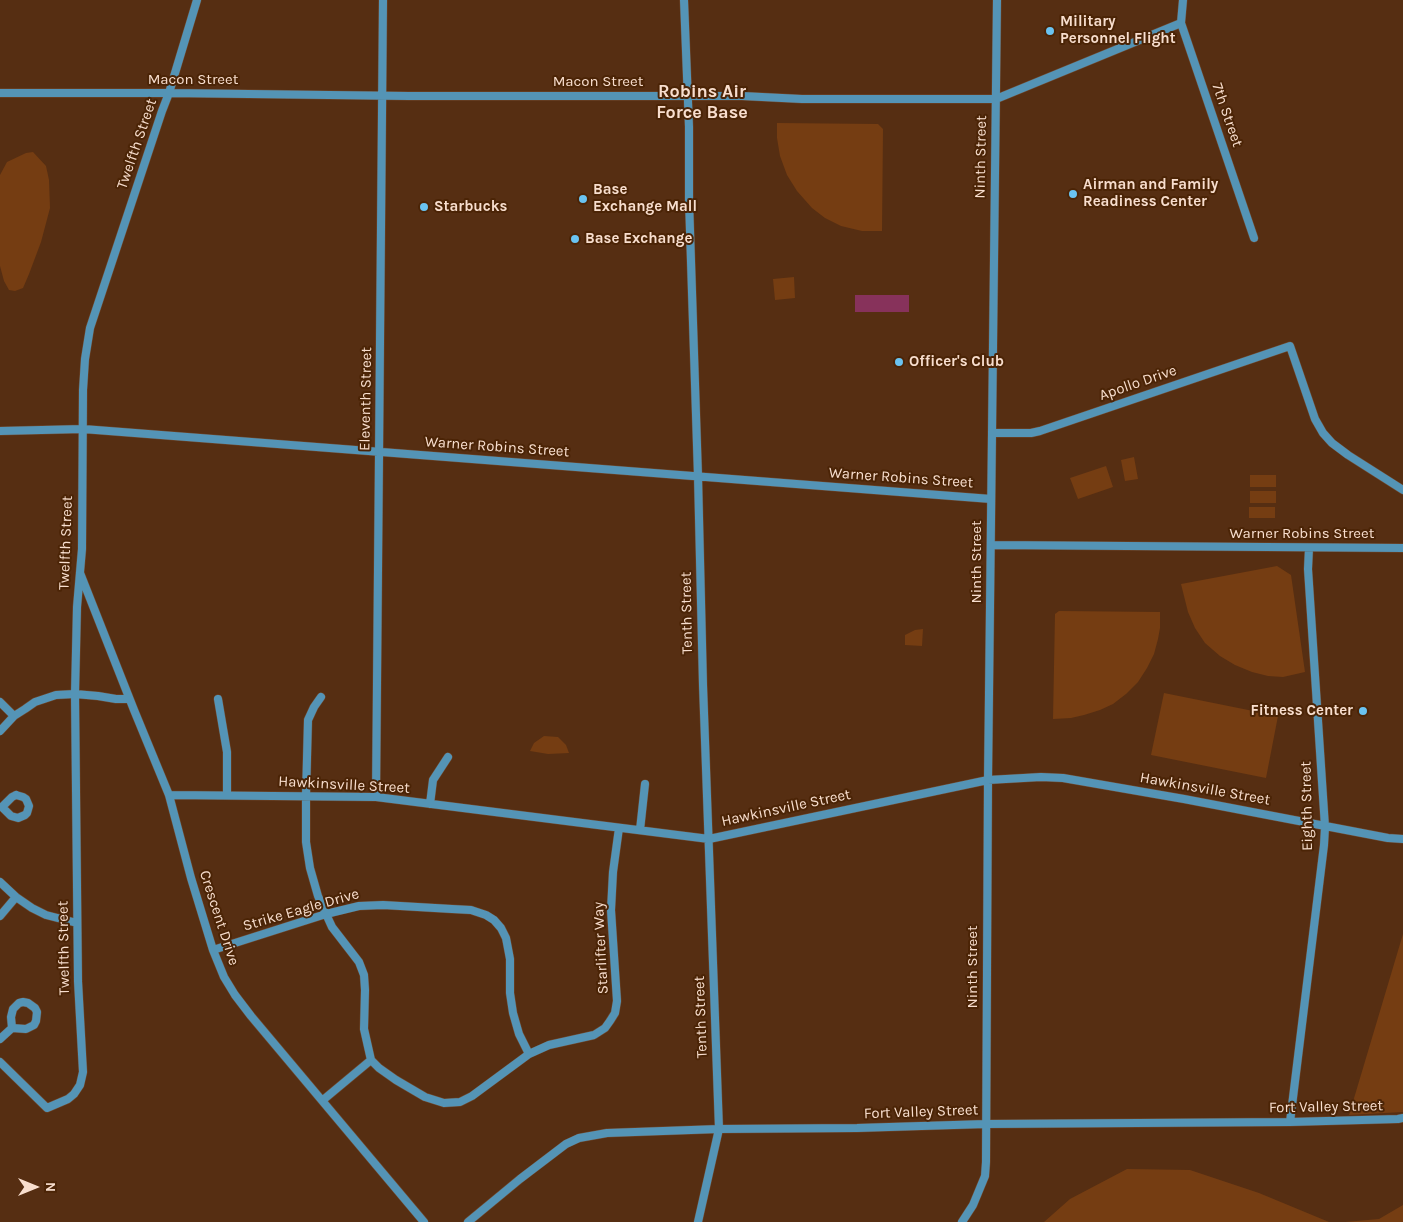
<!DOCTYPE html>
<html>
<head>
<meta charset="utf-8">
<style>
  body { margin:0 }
  #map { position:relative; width:1403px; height:1222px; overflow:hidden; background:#562e12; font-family:Karla,sans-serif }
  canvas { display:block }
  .north { position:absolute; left:10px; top:1162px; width:50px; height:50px; -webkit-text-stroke:4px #4b2406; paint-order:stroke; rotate:90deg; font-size:14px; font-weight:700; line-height:20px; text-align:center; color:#f8dece }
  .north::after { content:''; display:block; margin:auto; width:18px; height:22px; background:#f8dece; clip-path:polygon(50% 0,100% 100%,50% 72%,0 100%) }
</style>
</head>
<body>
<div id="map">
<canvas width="1403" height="1222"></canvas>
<div class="north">N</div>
</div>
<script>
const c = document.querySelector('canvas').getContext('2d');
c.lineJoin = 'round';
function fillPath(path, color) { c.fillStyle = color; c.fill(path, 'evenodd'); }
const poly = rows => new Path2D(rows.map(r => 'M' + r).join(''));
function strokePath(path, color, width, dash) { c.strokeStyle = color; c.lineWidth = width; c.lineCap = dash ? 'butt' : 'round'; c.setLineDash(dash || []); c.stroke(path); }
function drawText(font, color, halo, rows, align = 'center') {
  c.font = font + ' Karla,sans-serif'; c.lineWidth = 4; c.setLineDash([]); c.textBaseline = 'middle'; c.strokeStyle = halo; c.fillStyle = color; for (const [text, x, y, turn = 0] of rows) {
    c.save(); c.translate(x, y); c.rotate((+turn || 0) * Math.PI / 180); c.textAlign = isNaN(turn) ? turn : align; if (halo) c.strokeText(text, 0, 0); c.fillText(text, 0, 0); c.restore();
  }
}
fillPath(poly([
  [777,123,878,124,883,129,882,231,862,231,841,226,825,218,812,208,797,191,787,175,780,156,777,138],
  [33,152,46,166,49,180,50,208,41,242,29,274,23,288,15,291,9,290,4,281,0,266,0,175,7,162,26,153],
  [794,277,795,298,775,300,773,279],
  [1134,457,1138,479,1125,481,1121,460],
  [1106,466,1113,487,1078,499,1070,478],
  [1250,475,1276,475,1276,487,1250,487],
  [1250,491,1276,491,1276,503,1250,503],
  [1249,507,1275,507,1275,518,1249,518],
  [1277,566,1291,575,1305,672,1283,677,1268,676,1252,672,1235,665,1220,656,1205,643,1195,628,1188,612,1181,584],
  [1059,611,1160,612,1160,628,1158,639,1154,654,1147,668,1138,682,1126,694,1113,704,1100,710,1084,715,1071,718,1053,719,1055,614],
  [923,629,922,646,905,645,905,635,915,630],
  [1164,693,1278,716,1266,778,1151,755],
  [544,736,558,737,566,745,569,753,548,754,530,751,534,743],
  [1403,934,1403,1112,1349,1115],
  [1127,1169,1190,1170,1259,1193,1329,1222,1044,1222,1070,1199],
  [1403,1205,1403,1222,1345,1222,1379,1219]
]), '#753d12');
fillPath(poly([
  [855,295,909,295,909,312,855,312]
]), '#87325b');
const minor = poly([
  [684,0,689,127,689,200,698,476,703,685,719,1129,698,1222],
  [1183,0,1181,23,1254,238],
  [0,93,169,93,409,96,742,96,802,99,996,99,1181,23],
  [0,431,83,429,991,499],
  [992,433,1031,433,1040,431,1290,346,1315,419,1323,433,1332,443,1348,455,1403,490],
  [991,545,1403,548],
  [80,573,134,710,169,795,191,878,213,950,224,977,235,995,251,1016,424,1222],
  [321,697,314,707,308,720,306,796,306,842,310,868,318,896,326,914,332,927,359,962,364,975,365,990,364,1029,371,1060,379,1068,396,1080,425,1097,444,1103,460,1102,472,1096,529,1054,549,1045,594,1035,605,1028,610,1021,615,1013,617,1001,611,910,613,872,619,828],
  [218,699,227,752,227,795],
  [0,702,14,716],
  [0,731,14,716,25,709,35,702,56,695,75,694,98,696,116,699,129,699],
  [16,795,23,797,26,799,29,806,27,813,25,815,18,818,11,816,2,807,12,797,16,795],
  [169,795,376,797,709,839,988,780,1041,777,1063,778,1184,799,1388,838,1403,839],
  [376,797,383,0],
  [430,804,433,780,448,757],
  [640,830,645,784],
  [0,882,16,897,32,908,46,915,77,923],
  [0,916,16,897],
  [213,950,326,914,359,906,383,905,452,909,471,910,486,915,494,920,501,928,506,938,510,959,510,993,513,1013,519,1034,529,1054],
  [23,1002,28,1003,35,1008,37,1012,36,1021,34,1025,26,1029,12,1028,11,1017,13,1009,19,1003,23,1002],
  [0,1039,12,1028],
  [0,1062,47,1108,68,1099,74,1094,80,1085,83,1072,78,981,75,694,77,607,82,549,83,390,85,359,90,328,162,111,169,93,197,0],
  [323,1100,371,1060],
  [1290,1122,1324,845,1325,827,1308,569,1309,548],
  [468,1222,520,1179,566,1144,579,1138,607,1133,719,1129,857,1128,986,1124,1290,1122,1398,1119,1403,1118],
  [962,1222,973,1205,985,1176,986,1162,988,780,997,0]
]);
strokePath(minor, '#704a30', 9);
strokePath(minor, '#5494b6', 8);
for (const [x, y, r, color] of [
  [1050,31,5,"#6ac3f1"],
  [1073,194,5,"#6ac3f1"],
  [583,199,5,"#6ac3f1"],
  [424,207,5,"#6ac3f1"],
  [575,239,5,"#6ac3f1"],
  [899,362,5,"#6ac3f1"],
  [1363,711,5,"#6ac3f1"]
]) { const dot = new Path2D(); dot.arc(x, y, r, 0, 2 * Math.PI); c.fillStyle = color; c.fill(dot); strokePath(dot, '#4b2406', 2); }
drawText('bold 15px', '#f8dece', '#4b2406', [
  ["Military",1060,22],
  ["Personnel Flight",1060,39],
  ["Airman and Family",1083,185],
  ["Readiness Center",1083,202],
  ["Base",593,190],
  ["Exchange Mall",593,207],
  ["Starbucks",434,207],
  ["Base Exchange",585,239],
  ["Officer's Club",909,362],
  ["Fitness Center",1353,711,"right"]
], 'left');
drawText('15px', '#f8dece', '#4b2406', [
  ["Macon Street",193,80],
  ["Macon Street",598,82],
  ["7th Street",1227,115,71],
  ["Twelfth Street",137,144,-71],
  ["Ninth Street",981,157,-89],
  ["Apollo Drive",1138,383,-19],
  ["Eleventh Street",366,399,-89],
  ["Warner Robins Street",497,447,4],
  ["Warner Robins Street",901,478,4],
  ["Warner Robins Street",1302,534],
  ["Twelfth Street",66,543,-88],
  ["Ninth Street",977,562,-90],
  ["Tenth Street",687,613,-91],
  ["Hawkinsville Street",344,785,3],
  ["Hawkinsville Street",1205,789,10],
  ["Eighth Street",1307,806,-91],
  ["Hawkinsville Street",786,808,-12],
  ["Strike Eagle Drive",301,910,-16],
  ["Crescent Drive",219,918,72],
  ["Twelfth Street",64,948,-91],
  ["Starlifter Way",601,948,-93],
  ["Ninth Street",973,967,-90],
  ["Tenth Street",701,1017,-92],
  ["Fort Valley Street",1326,1107,-1],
  ["Fort Valley Street",921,1112,-2]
]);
drawText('bold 18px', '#f8dece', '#4b2406', [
  ["Robins Air",702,92],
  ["Force Base",702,113]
]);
</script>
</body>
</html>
